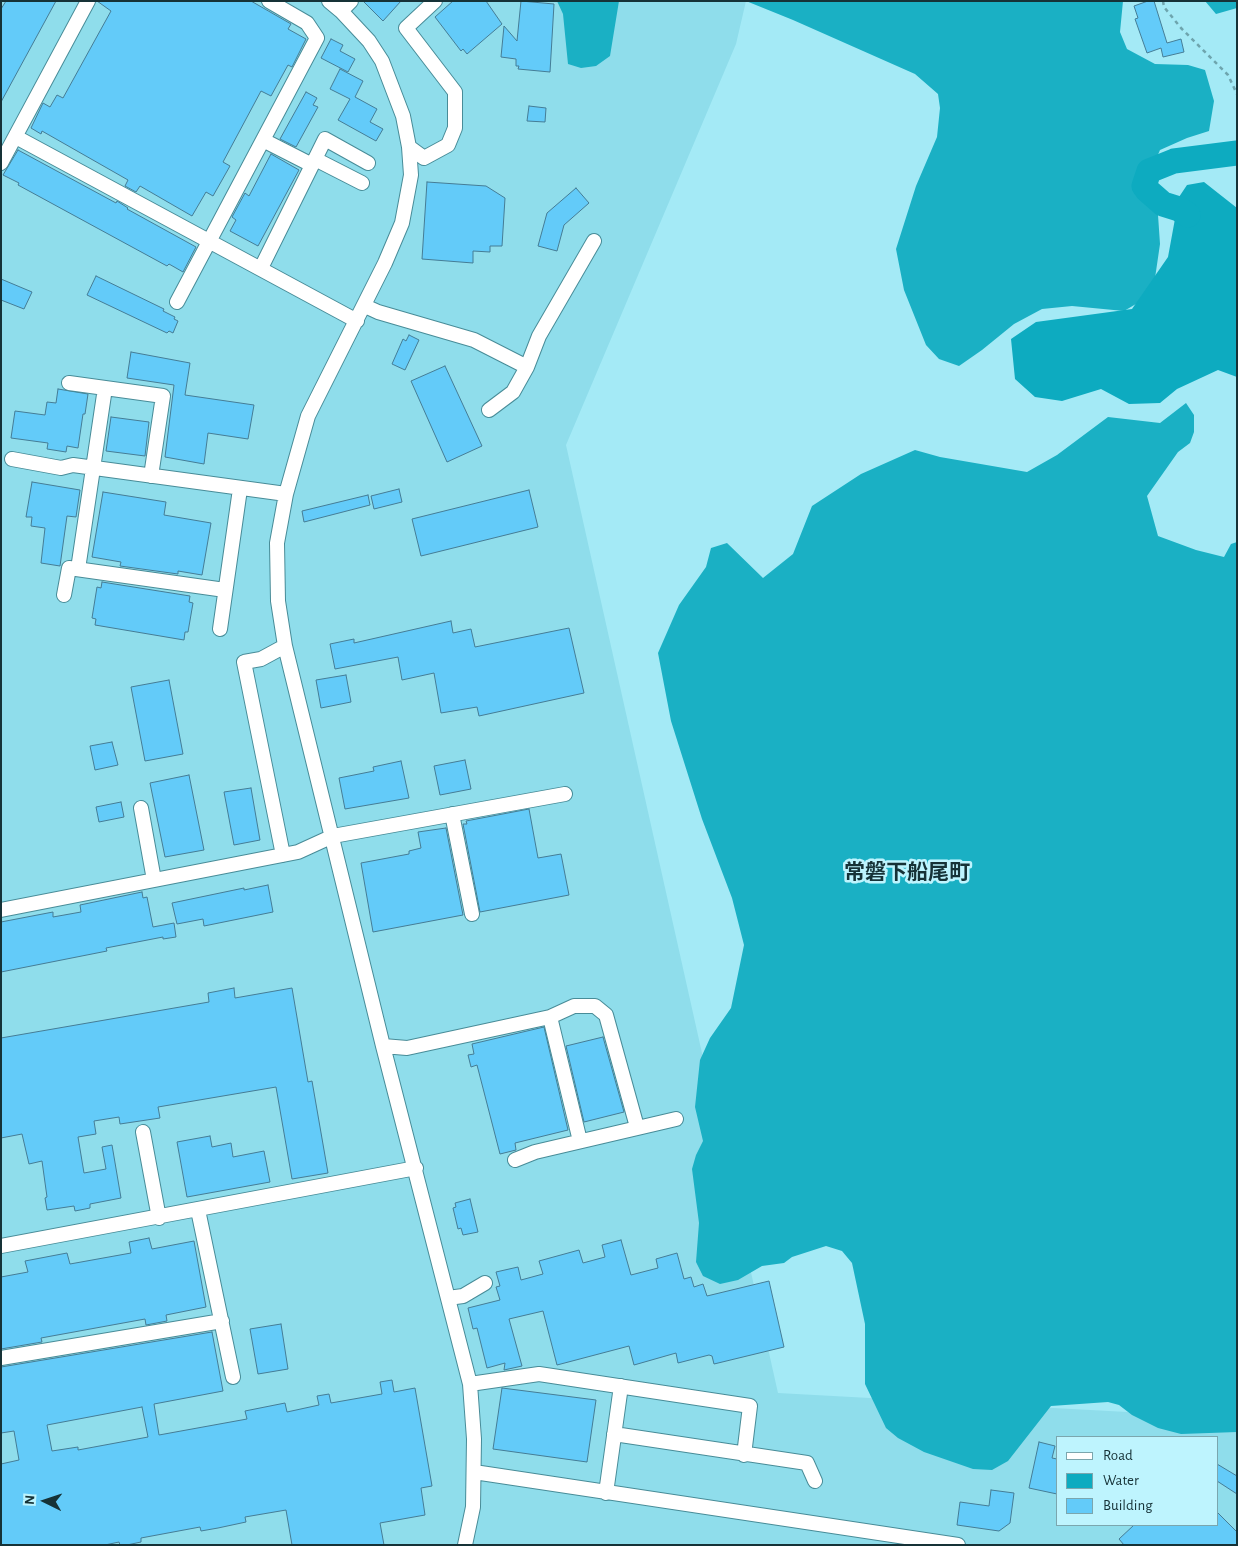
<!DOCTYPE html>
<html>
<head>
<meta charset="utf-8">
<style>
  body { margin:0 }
  #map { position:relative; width:1238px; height:1546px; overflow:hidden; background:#a4eaf6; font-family:"Alegreya Sans",sans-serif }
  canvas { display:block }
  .frame { position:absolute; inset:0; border:2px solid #163237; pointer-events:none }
  .legend { position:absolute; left:1056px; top:1436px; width:162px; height:90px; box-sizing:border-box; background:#bef4fe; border:1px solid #7ba6ae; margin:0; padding:6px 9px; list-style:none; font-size:15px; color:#163237 }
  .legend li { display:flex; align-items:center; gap:10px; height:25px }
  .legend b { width:25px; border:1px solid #7ba6ae }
  .north { position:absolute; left:20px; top:1476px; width:50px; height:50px; -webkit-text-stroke:4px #bef4fe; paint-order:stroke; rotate:274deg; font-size:14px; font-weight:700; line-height:20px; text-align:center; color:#163237 }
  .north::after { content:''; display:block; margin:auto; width:18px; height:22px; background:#163237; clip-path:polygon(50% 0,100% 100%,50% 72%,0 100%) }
</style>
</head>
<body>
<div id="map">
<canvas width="1238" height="1546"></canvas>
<div class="frame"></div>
<ul class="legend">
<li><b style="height:6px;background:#fff"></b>Road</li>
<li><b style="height:14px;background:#0dabc0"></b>Water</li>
<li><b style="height:14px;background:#63cbf9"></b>Building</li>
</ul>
<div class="north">N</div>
</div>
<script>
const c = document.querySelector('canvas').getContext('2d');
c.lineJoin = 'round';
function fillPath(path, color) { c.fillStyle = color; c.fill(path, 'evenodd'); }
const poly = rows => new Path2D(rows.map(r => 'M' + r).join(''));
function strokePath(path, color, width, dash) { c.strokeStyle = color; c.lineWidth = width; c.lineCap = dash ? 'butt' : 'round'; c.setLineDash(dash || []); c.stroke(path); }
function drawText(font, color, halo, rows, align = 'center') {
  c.font = font + ' "Alegreya Sans","Noto Sans JP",sans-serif'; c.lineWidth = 5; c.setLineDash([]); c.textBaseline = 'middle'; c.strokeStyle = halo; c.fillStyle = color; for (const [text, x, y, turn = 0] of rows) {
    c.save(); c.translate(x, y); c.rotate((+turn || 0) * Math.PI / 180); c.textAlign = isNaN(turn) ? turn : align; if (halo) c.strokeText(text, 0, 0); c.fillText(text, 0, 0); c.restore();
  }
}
fillPath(poly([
  [1,1,746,1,736,44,566,445,778,1393,1237,1418,1237,1545,1,1545],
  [1057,1437,1217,1437,1217,1525,1057,1525]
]), '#8fddeb');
fillPath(poly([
  [557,1,619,1,610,56,596,66,581,68,568,64,563,14],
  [746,1,1123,1,1120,32,1127,49,1155,64,1188,65,1205,70,1214,101,1209,131,1187,138,1160,150,1147,180,1158,215,1160,244,1154,285,1141,301,1124,311,1072,306,1042,309,1014,324,982,350,959,366,939,359,926,345,904,290,896,249,916,186,937,137,940,108,938,94,915,74,793,20],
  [1205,1,1237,1,1237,8,1216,14],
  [1186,403,1194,415,1194,432,1190,443,1178,452,1147,496,1158,536,1196,550,1224,557,1231,544,1237,542,1237,1432,1181,1434,1158,1428,1132,1415,1119,1405,1108,1402,1051,1406,1008,1461,992,1470,973,1469,924,1452,898,1438,886,1428,865,1384,865,1324,852,1263,842,1251,826,1246,792,1257,784,1263,762,1266,738,1280,720,1284,703,1276,696,1262,699,1223,692,1169,696,1155,703,1141,695,1107,700,1060,710,1038,731,1008,744,945,732,898,702,819,671,721,658,653,679,605,706,567,711,548,727,543,763,578,793,554,812,506,861,474,915,450,940,457,1027,472,1057,455,1108,417,1160,423]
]), '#1ab0c4');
fillPath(poly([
  [1204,182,1237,208,1237,377,1218,370,1177,389,1160,403,1129,404,1101,389,1062,401,1035,397,1015,379,1011,339,1036,322,1132,309,1168,257,1179,197,1187,185]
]), '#0dabc0');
strokePath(poly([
  [1188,215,1179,209,1163,204,1147,190,1144,186,1149,171,1174,161,1237,153]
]), '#0dabc0', 25);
const building = poly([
  [6,1,56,1,1,102,1,9,6,1],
  [97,1,251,1,291,24,288,29,306,39,292,67,288,65,271,96,261,91,223,162,230,166,213,196,206,192,192,216,140,186,136,192,125,186,128,180,42,131,41,134,31,128,43,103,50,107,57,95,63,98,111,11,97,1],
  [363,1,401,1,383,21,363,1],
  [453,1,486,1,502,24,467,54,463,49,461,51,435,17,453,1],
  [521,1,554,4,550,72,518,69,519,66,516,66,516,59,501,57,504,26,517,41,521,1],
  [1148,1,1154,1,1167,43,1181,39,1184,52,1163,57,1161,48,1147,53,1135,19,1138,18,1134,6,1148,1],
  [331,39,343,45,340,51,355,59,348,72,321,58,331,39],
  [340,69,363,81,355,97,377,109,370,122,383,129,376,141,338,120,350,99,330,89,340,69],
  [306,92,317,98,313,105,318,107,296,147,280,139,306,92],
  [529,106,546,108,545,122,527,121,529,106],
  [18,150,116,203,117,201,128,208,127,209,196,247,183,272,169,264,167,266,18,185,19,183,3,175,18,150],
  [271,154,299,170,258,246,230,231,236,220,232,217,245,193,249,196,271,154],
  [427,182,486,186,505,198,502,246,490,246,490,252,473,251,473,263,422,259,427,182],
  [576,188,589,203,564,225,557,251,538,246,547,213,576,188],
  [96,276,164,309,163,311,175,317,174,319,178,321,173,333,169,331,167,333,87,295,96,276],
  [1,279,32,292,24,309,1,300,1,279],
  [409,335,419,340,405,370,392,364,403,339,406,341,409,335],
  [131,352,190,363,185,395,254,405,248,439,208,433,204,464,165,457,174,385,127,378,131,352],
  [445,366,482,446,447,462,411,381,445,366],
  [58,389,88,394,85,414,83,414,78,448,67,446,66,452,47,449,48,443,11,438,15,411,45,415,47,402,56,403,58,389],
  [111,417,149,422,145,456,106,451,111,417],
  [32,482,80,490,76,517,67,516,60,566,41,563,45,528,31,526,32,517,26,517,32,482],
  [399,489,402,502,374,509,371,496,399,489],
  [529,490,538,527,421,556,412,519,529,490],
  [103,492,166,502,164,515,211,523,202,575,178,571,178,574,120,566,121,562,92,557,103,492],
  [368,495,370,505,304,522,302,511,368,495],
  [102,582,190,596,189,602,193,603,188,632,185,632,184,640,95,625,96,619,92,618,97,587,101,588,102,582],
  [451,621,453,633,471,629,475,647,569,628,584,693,479,716,477,707,441,713,434,673,402,680,398,657,335,669,330,644,354,639,354,643,451,621],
  [346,675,351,702,321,708,316,680,346,675],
  [169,680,183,754,145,761,131,687,169,680],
  [112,742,118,765,95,770,90,746,112,742],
  [465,760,471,789,440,795,434,766,465,760],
  [401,761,409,798,345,809,339,778,374,771,373,767,401,761],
  [189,775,204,850,165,857,150,783,189,775],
  [251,788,260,840,234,845,224,792,251,788],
  [121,802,124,817,99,822,96,807,121,802],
  [529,809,538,858,561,854,569,895,480,912,463,824,467,824,466,821,529,809],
  [446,828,463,915,373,932,361,863,409,854,409,851,421,848,418,832,446,828],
  [268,885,273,912,204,926,203,919,177,924,172,903,244,888,244,890,268,885],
  [142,892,143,898,147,897,153,927,174,923,176,937,163,939,163,937,106,948,107,951,1,972,1,922,53,912,53,917,81,912,80,905,142,892],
  [234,988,235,998,292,988,308,1082,312,1081,328,1173,292,1179,276,1087,158,1107,160,1118,120,1124,119,1117,94,1121,96,1134,78,1137,84,1173,106,1169,102,1147,112,1145,121,1198,90,1204,90,1208,75,1211,74,1206,47,1210,45,1198,47,1197,42,1161,29,1164,22,1134,1,1138,1,1038,209,1002,208,993,234,988],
  [544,1027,568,1130,515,1143,516,1150,500,1154,477,1065,471,1067,468,1055,474,1054,472,1044,544,1027],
  [603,1037,624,1112,584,1122,566,1046,603,1037],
  [210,1136,212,1147,231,1143,233,1157,264,1151,270,1182,187,1197,177,1142,210,1136],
  [470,1199,478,1232,463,1235,461,1228,458,1229,453,1208,456,1207,455,1203,470,1199],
  [149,1238,152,1249,194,1241,206,1307,166,1315,167,1321,146,1325,145,1319,41,1338,42,1342,1,1349,1,1277,28,1272,25,1261,67,1253,70,1264,131,1253,129,1242,149,1238],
  [621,1240,631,1275,658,1268,656,1259,677,1253,684,1279,691,1277,694,1287,703,1284,707,1296,769,1281,784,1347,714,1364,712,1356,709,1355,678,1363,676,1353,634,1365,629,1346,557,1365,543,1311,509,1319,522,1366,504,1370,505,1363,487,1368,477,1328,473,1329,468,1308,500,1300,496,1287,500,1286,496,1272,518,1267,521,1280,543,1274,539,1261,579,1250,583,1263,605,1257,602,1245,621,1240],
  [281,1324,288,1369,258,1374,250,1329,281,1324],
  [212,1332,223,1391,154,1404,159,1435,247,1419,245,1411,285,1403,287,1412,319,1405,317,1396,329,1394,331,1403,382,1394,380,1382,392,1380,394,1392,415,1388,432,1486,421,1488,425,1515,380,1523,384,1545,292,1545,286,1510,245,1517,246,1522,218,1528,201,1531,200,1527,141,1538,141,1542,127,1545,120,1545,119,1542,105,1545,1,1545,1,1464,19,1460,14,1431,1,1433,1,1367,212,1332],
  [142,1407,148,1437,78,1450,78,1447,52,1451,47,1425,142,1407],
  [502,1388,596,1400,587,1462,493,1449,502,1388],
  [1039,1442,1055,1446,1052,1458,1057,1459,1057,1494,1029,1488,1039,1442],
  [1217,1464,1237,1476,1237,1494,1217,1481,1217,1464],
  [991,1490,1014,1493,1010,1523,999,1531,957,1525,960,1502,989,1506,991,1490],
  [1217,1512,1237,1532,1237,1545,1124,1545,1119,1539,1134,1525,1217,1525,1217,1512]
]);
fillPath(building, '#63cbf9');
strokePath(building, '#457d96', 1);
const minor = poly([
  [329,1,341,11,369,41,382,61,403,116,409,147,411,175,402,223,385,263,308,416,286,494,277,543,278,601,285,646,383,1046,470,1384,474,1439,473,1507,465,1545],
  [341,11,351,1],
  [16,137,357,321],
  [263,140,312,165],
  [409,147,424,158,448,145,455,128,455,92,406,28,435,1],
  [315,159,362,183],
  [1,163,88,1],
  [261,268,325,139,368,163],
  [177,302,317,38,307,23,269,1],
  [365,306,378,312,474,340,527,367],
  [69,383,163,396,151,476],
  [489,410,513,392,527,367,539,336,594,241],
  [12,459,61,468,73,465,286,494],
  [78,569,105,388],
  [64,595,69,568,225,590],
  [220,629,240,489],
  [141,808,154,880],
  [452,814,472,914],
  [283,855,244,662,261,659,285,646],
  [1,910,298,852,333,836,565,794],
  [550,1017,574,1006,595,1006,606,1015,637,1127],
  [383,1046,407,1048,550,1017,580,1141],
  [143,1132,159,1218],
  [515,1160,535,1152,676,1119],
  [198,1210,233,1377],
  [1,1246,416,1168],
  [448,1298,463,1296,485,1283],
  [1,1358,222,1321],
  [470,1384,539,1374,750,1406,744,1455],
  [614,1434,807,1463,815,1481],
  [474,1472,958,1545],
  [606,1493,621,1386]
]);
strokePath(minor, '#488c98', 16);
strokePath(poly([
  [1163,1,1164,7,1181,28,1228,75,1237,94]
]), '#6ea5ae', 2.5, [4, 4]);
strokePath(minor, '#fff', 14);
drawText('bold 21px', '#163237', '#bef4fe', [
  ["常磐下船尾町",907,873]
]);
</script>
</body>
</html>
